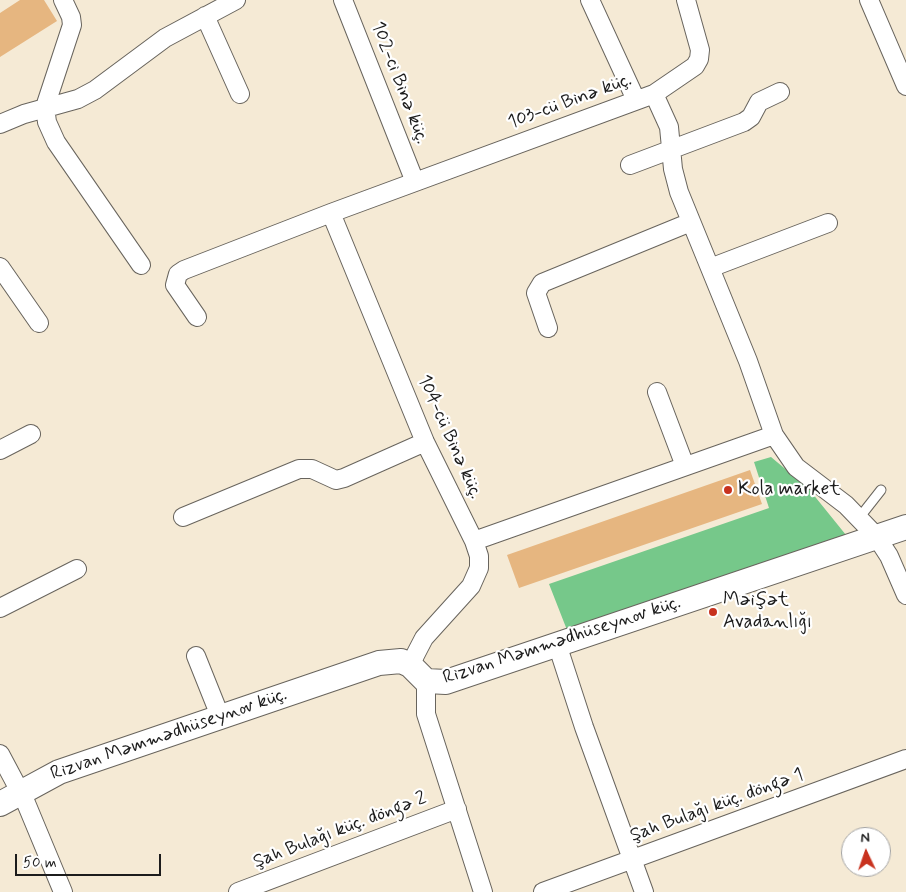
<!DOCTYPE html>
<html>
<head>
<meta charset="utf-8">
<style>
  body { margin:0 }
  #map { position:relative; width:906px; height:892px; overflow:hidden; background:#f5ead5; font-family:Mynerve,sans-serif }
  canvas { display:block }
  .north { position:absolute; left:841px; top:827px; width:50px; height:50px; box-sizing:border-box; background:#fff; border:1px solid #a4a4a4; border-radius:50%; rotate:357deg; font-size:14px; font-weight:700; line-height:20px; text-align:center; color:#1c1c1c }
  .north::after { content:''; display:block; margin:auto; width:18px; height:22px; background:#c8321e; clip-path:polygon(50% 0,100% 100%,50% 72%,0 100%) }
  .scale { position:absolute; left:15px; top:854px; width:146px; height:22px; box-sizing:border-box; border:2px solid #1c1c1c; border-top:0; padding-left:6px; font-size:15px; line-height:18px; white-space:nowrap; color:#1c1c1c; -webkit-text-stroke:4px #fff; paint-order:stroke }
</style>
</head>
<body>
<div id="map">
<canvas width="906" height="892"></canvas>
<div class="north">N</div>
<div class="scale">50 m</div>
</div>
<script>
const c = document.querySelector('canvas').getContext('2d');
c.lineJoin = 'round';
function fillPath(path, color) { c.fillStyle = color; c.fill(path, 'evenodd'); }
const poly = rows => new Path2D(rows.map(r => 'M' + r).join(''));
function strokePath(path, color, width, dash) { c.strokeStyle = color; c.lineWidth = width; c.lineCap = dash ? 'butt' : 'round'; c.setLineDash(dash || []); c.stroke(path); }
function drawText(font, color, halo, rows, align = 'center') {
  c.font = font + ' Mynerve,sans-serif'; c.lineWidth = 4.5; c.setLineDash([]); c.textBaseline = 'middle'; c.strokeStyle = halo; c.fillStyle = color; for (const [text, x, y, turn = 0] of rows) {
    c.save(); c.translate(x, y); c.rotate((+turn || 0) * Math.PI / 180); c.textAlign = isNaN(turn) ? turn : align; if (halo) c.strokeText(text, 0, 0); c.fillText(text, 0, 0); c.restore();
  }
}
fillPath(poly([
  [771,457,808,488,846,535,567,630,549,584,769,508,754,462]
]), '#76c88a');
fillPath(poly([
  [20,0,44,0,57,21,0,57,0,13],
  [750,470,762,504,519,588,507,555]
]), '#e6b680');
const lane = poly([
  [859,518,881,490]
]);
const street = poly([
  [63,0,71,17,72,25,45,107,47,122,56,142,141,265],
  [343,0,415,182],
  [590,0,636,100],
  [869,0,906,86],
  [205,16,240,94],
  [654,94,695,66,699,59,700,50,686,0],
  [0,124,24,114,78,99,95,90,165,38,236,0],
  [630,165,744,122,751,117,759,102,780,92],
  [331,213,425,442,474,541,479,556,479,568,471,586,424,638,410,665],
  [0,267,39,323],
  [710,268,828,223],
  [197,317,175,285,178,274,184,270,331,213,654,94,669,127,673,169,679,192,748,361,774,435,796,467,846,505,876,536,889,556,906,595],
  [548,328,536,293,542,283,691,222],
  [657,392,685,466],
  [0,450,31,434],
  [183,517,299,469,312,469,336,480,344,478,425,442],
  [474,541,774,435],
  [0,608,77,569],
  [557,644,584,727,644,892],
  [196,656,220,716],
  [426,681,426,714,483,892],
  [0,754,26,803,63,892],
  [238,892,457,809],
  [543,892,906,759]
]);
const secondary = poly([
  [0,804,59,772,379,663,401,661,410,665,426,681,446,682,906,527]
]);
strokePath(lane, '#68645d', 11);
strokePath(street, '#68645d', 20);
strokePath(secondary, '#68645d', 26);
strokePath(lane, '#fff', 9);
strokePath(street, '#fff', 18);
strokePath(secondary, '#fff', 24);
for (const [x, y, r, color] of [
  [728,490,5,"#c8321e"],
  [713,612,5,"#c8321e"]
]) { const dot = new Path2D(); dot.arc(x, y, r, 0, 2 * Math.PI); c.fillStyle = color; c.fill(dot); strokePath(dot, '#fff', 2); }
drawText('19px', '#1c1c1c', '#fff', [
  ["102-ci Binə küç.",399,83,69],
  ["103-cü Binə küç.",570,102,-20],
  ["104-cü Binə küç.",449,437,66],
  ["Rizvan Məmmədhüseynov küç.",562,641,-18],
  ["Rizvan Məmmədhüseynov küç.",169,735,-19],
  ["Şah Bulağı küç. döngə 1",717,806,-20],
  ["Şah Bulağı küç. döngə 2",340,831,-21]
]);
drawText('19px', '#1c1c1c', '#fff', [
  ["Kola market",738,490],
  ["Məişət",723,601],
  ["Avadanlığı",723,623]
], 'left');
</script>
</body>
</html>
